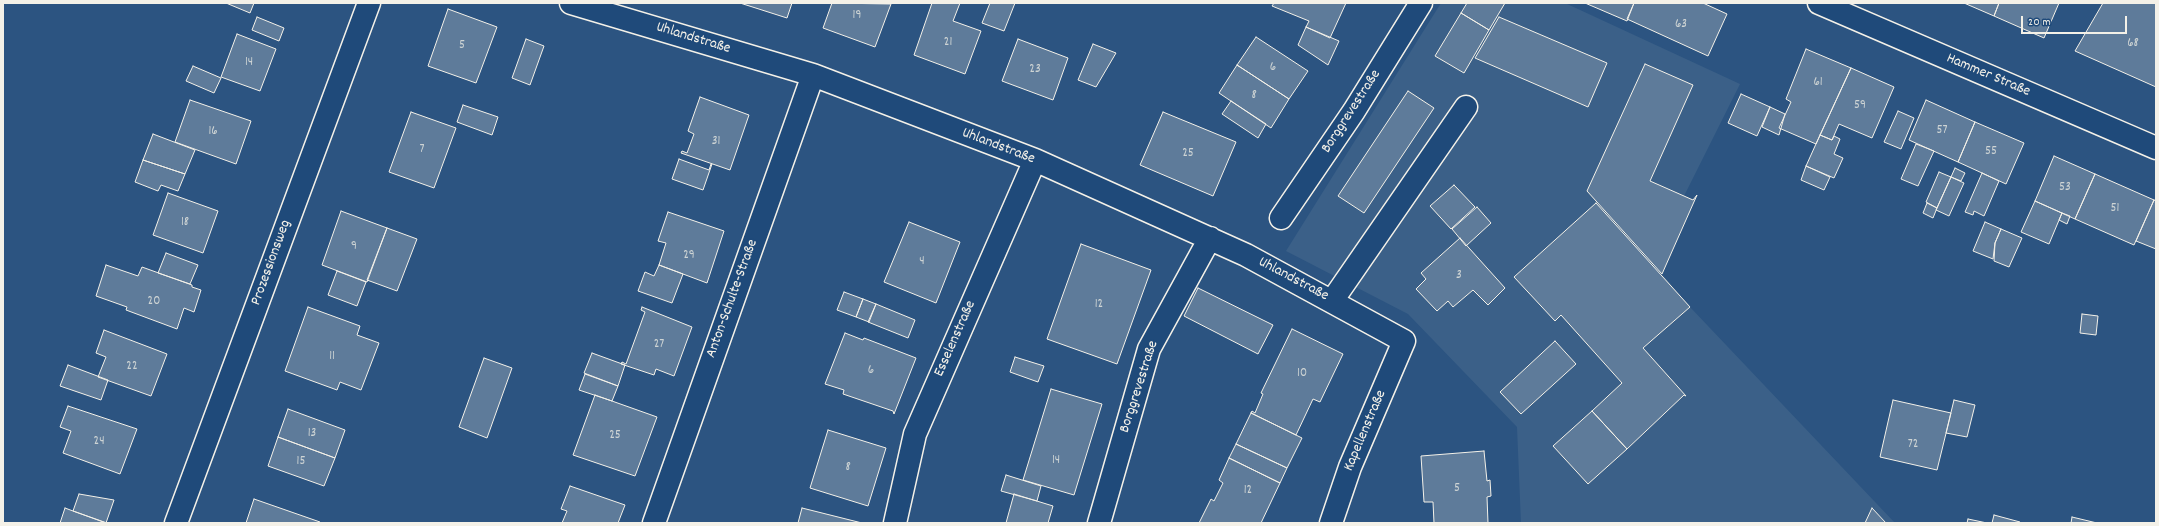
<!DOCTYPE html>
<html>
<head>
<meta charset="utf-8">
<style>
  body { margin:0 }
  #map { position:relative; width:2159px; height:526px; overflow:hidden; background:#2c5481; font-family:Dekko,sans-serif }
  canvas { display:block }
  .frame { position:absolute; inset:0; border:4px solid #f4f1e8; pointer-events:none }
  .scale { position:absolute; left:2021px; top:16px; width:106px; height:18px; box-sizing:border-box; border:2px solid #f4f1e8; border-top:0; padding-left:5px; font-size:12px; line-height:14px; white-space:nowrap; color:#f4f1e8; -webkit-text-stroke:3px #1f4a7a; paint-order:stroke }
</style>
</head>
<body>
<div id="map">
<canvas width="2159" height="526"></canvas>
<div class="frame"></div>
<div class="scale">20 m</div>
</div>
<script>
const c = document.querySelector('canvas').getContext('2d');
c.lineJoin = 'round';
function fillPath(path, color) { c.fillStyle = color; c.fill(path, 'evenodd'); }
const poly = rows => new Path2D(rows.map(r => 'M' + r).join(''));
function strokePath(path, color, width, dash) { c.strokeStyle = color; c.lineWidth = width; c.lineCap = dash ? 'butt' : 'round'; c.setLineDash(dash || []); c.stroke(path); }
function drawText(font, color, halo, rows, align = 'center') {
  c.font = font + ' Dekko,sans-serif'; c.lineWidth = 3.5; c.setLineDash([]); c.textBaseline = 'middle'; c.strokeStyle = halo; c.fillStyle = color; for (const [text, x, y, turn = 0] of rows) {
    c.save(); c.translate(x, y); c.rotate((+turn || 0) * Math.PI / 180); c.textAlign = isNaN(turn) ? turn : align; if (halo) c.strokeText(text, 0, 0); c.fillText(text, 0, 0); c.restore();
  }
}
fillPath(poly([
  [1441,3,1565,3,1740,84,1684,196,1693,200,1662,274,1690,307,1895,523,1521,523,1517,427,1408,314,1286,251]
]), '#3b6088');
const building = poly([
  [226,3,254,3,250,13,226,3],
  [740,3,792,3,787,18,740,3],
  [832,3,891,4,875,47,823,28,832,3],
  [932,3,960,3,953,21,981,31,965,74,914,55,932,3],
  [990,3,1015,3,1004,31,982,23,990,3],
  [1274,3,1346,3,1330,38,1306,27,1309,21,1272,6,1274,3],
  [1467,3,1505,3,1489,30,1461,13,1467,3],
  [1585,3,1634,3,1627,21,1585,3],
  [1634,3,1703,3,1727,14,1708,56,1627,19,1634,3],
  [1964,3,1999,3,1994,16,1964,3],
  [1999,3,2059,3,2044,38,1994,16,1999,3],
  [2103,3,2156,3,2156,87,2075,51,2103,3],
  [448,9,497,27,476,83,428,66,448,9],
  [1461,13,1489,30,1464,73,1435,56,1461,13],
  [257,17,284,28,279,41,252,30,257,17],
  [1499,17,1607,63,1588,107,1475,58,1499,17],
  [1306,27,1339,41,1328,65,1298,45,1306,27],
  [237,34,276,49,260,91,221,77,237,34],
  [1256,37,1308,71,1289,99,1237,65,1256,37],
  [526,39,544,46,530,85,512,78,526,39],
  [1018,39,1068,58,1053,100,1002,81,1018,39],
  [1093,44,1116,53,1096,87,1078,80,1093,44],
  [1806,49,1851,68,1816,144,1779,128,1791,102,1786,99,1806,49],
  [1645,64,1693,85,1650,181,1693,200,1697,195,1662,274,1587,191,1645,64],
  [1237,65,1289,99,1271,128,1219,93,1237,65],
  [193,66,221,78,214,93,186,81,193,66],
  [1851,68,1894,87,1872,138,1839,124,1832,140,1820,135,1851,68],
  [1408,91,1434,108,1364,213,1338,196,1408,91],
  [1741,94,1770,107,1757,136,1728,123,1741,94],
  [700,97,749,115,730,170,681,153,682,151,687,153,694,134,688,131,700,97],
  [190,100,251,121,236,164,175,142,190,100],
  [1926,100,1975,122,1958,162,1909,140,1926,100],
  [1231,101,1266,124,1258,138,1222,114,1231,101],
  [463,105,498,117,492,135,457,122,463,105],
  [1770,107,1785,114,1779,135,1762,127,1770,107],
  [1898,111,1914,118,1901,149,1884,142,1898,111],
  [411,112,456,128,434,188,389,172,411,112],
  [1163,112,1236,142,1213,196,1140,165,1163,112],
  [1975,122,2024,143,2006,184,1958,162,1975,122],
  [153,134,195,150,185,174,143,160,153,134],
  [1820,135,1832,140,1834,136,1840,139,1834,154,1843,158,1834,178,1806,166,1820,135],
  [1916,144,1934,151,1918,186,1901,179,1916,144],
  [2054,156,2095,174,2075,219,2035,201,2054,156],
  [679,159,709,170,711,164,712,164,703,190,672,179,679,159],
  [143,160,185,174,178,191,161,185,158,191,135,182,143,160],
  [1806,166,1830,177,1824,190,1801,180,1806,166],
  [1955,168,1965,173,1961,181,1951,177,1955,168],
  [1939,172,1951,177,1937,208,1926,202,1939,172],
  [1982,173,1999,181,1984,216,1974,211,1973,215,1965,212,1982,173],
  [2095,174,2154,200,2134,245,2075,219,2095,174],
  [1951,177,1964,183,1949,216,1936,210,1951,177],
  [1454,185,1475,207,1451,229,1430,206,1454,185],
  [168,193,218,211,203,253,153,235,168,193],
  [2154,200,2156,201,2156,249,2136,241,2154,200],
  [2035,201,2062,213,2049,244,2021,232,2035,201],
  [1596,203,1690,307,1643,348,1686,396,1684,395,1627,449,1592,411,1622,383,1561,315,1555,321,1514,277,1596,203],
  [1927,203,1937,208,1933,218,1923,213,1927,203],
  [1477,207,1491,223,1466,246,1452,229,1477,207],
  [341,211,387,228,367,282,322,265,341,211],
  [668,212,724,231,707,283,659,265,666,243,658,241,668,212],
  [2062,213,2070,216,2067,224,2059,220,2062,213],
  [909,222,960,242,936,303,884,282,909,222],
  [1985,222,2001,229,1995,243,1993,259,1973,251,1985,222],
  [387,228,417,239,397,291,367,280,387,228],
  [2001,229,2022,238,2009,267,1994,261,1995,243,2001,229],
  [1460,238,1505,288,1488,305,1473,290,1453,307,1448,301,1437,311,1416,289,1426,279,1421,273,1460,238],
  [1081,244,1151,270,1117,364,1047,339,1081,244],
  [166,253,198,265,190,284,158,273,166,253],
  [106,265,138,276,142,267,192,285,192,287,201,290,194,312,184,308,177,329,126,310,127,307,96,296,106,265],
  [659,265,683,274,672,303,638,291,645,272,654,276,659,265],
  [337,271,366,282,357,306,328,295,337,271],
  [1198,288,1273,325,1258,354,1184,316,1198,288],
  [844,292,863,299,856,317,837,310,844,292],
  [863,299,876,304,869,322,856,317,863,299],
  [876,304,915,320,908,338,868,322,876,304],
  [308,307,360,326,357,335,379,343,361,390,340,382,337,390,285,371,308,307],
  [642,307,692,327,674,376,656,369,654,375,621,364,622,362,626,364,645,312,641,310,642,307],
  [2082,314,2098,316,2096,335,2080,333,2082,314],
  [1292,329,1343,354,1320,402,1313,399,1296,435,1251,413,1252,411,1255,413,1263,394,1261,393,1292,329],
  [104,330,167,354,151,396,98,377,106,357,96,353,104,330],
  [845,333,863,340,864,338,916,358,894,414,893,411,843,394,844,390,825,384,845,333],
  [1555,341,1576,364,1521,414,1500,392,1555,341],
  [592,353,625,365,618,386,584,373,592,353],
  [1015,357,1044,366,1038,382,1010,372,1015,357],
  [484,358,512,368,487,438,459,427,484,358],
  [68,365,108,380,101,400,60,386,68,365],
  [585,374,618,386,612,401,579,390,585,374],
  [1051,389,1102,404,1074,495,1023,480,1051,389],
  [595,395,657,417,635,476,573,455,595,395],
  [1893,400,1951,413,1937,470,1880,457,1893,400],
  [1954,400,1975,405,1967,437,1946,433,1954,400],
  [68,406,137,429,120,474,63,453,71,431,60,427,68,406],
  [288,409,345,430,335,458,278,437,288,409],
  [1592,411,1627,449,1588,484,1553,446,1592,411],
  [1251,413,1302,438,1287,468,1236,444,1251,413],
  [828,430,886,448,868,506,810,488,828,430],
  [278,437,335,458,324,486,268,466,278,437],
  [1236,444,1287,468,1280,483,1229,458,1236,444],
  [1484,451,1487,481,1490,480,1491,496,1487,497,1488,523,1434,523,1433,502,1424,502,1421,456,1484,451],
  [1229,458,1280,483,1261,523,1199,523,1211,499,1214,501,1223,483,1219,480,1229,458],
  [1006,475,1041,486,1037,501,1001,491,1006,475],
  [570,486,625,505,618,523,562,523,567,511,561,509,570,486],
  [79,494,114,500,106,523,73,511,79,494],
  [1014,494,1053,506,1048,523,1006,523,1014,494],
  [254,499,320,522,320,523,246,523,254,499],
  [65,508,73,511,107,523,60,523,65,508],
  [802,508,862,523,798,523,802,508],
  [1872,508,1886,523,1865,523,1872,508],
  [1994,515,2020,522,2021,523,1992,523,1994,515],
  [2072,517,2097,523,2071,523,2072,517],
  [1968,519,1987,523,1967,523,1968,519]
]);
fillPath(building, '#5e7b9a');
strokePath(building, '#f4f1e8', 1);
const minor = poly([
  [571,3,813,75,1035,160,1246,255,1404,341,1350,467,1331,523],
  [1281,218,1354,111,1421,3],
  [1332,301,1466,107],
  [176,523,369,3],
  [654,523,813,75],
  [895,523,915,434,1035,160],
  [1099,523,1149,349,1210,238]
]);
const major = poly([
  [1819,3,2156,148]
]);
strokePath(minor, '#f4f1e8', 25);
strokePath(major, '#f4f1e8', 25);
strokePath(minor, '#1f4a7a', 22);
strokePath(major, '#1f4a7a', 22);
drawText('13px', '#ced4d4', null, [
  ["19",857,16],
  ["63",1681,25],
  ["21",948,43],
  ["68",2133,44],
  ["5",462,46],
  ["14",249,63],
  ["6",1273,68],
  ["23",1035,70],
  ["61",1818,83],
  ["8",1254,96],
  ["59",1860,106],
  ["57",1942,131],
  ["16",213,132],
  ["31",716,142],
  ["7",422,150],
  ["55",1991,152],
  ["25",1188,154],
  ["53",2065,188],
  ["51",2115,209],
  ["18",185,223],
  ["9",354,247],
  ["29",689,256],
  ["4",922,262],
  ["3",1459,276],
  ["20",154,302],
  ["12",1099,305],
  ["27",659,345],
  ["11",332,357],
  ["22",132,367],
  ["6",871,371],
  ["10",1302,374],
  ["13",312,434],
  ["25",615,436],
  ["24",99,442],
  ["72",1913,445],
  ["14",1056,461],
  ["15",301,462],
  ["8",848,468],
  ["5",1457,489],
  ["12",1248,491]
]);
drawText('15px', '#f4f1e8', '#1f4a7a', [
  ["Uhlandstraße",693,39,17],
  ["Hammer Straße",1988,76,23],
  ["Borggrevestraße",1352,112,-57],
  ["Uhlandstraße",998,147,21],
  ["Prozessionsweg",272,263,-70],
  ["Uhlandstraße",1293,280,28],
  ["Anton-Schulte-Straße",733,299,-70],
  ["Esselenstraße",956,339,-66],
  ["Borggrevestraße",1140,387,-72],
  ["Kapellenstraße",1366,431,-67]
]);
</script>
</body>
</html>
